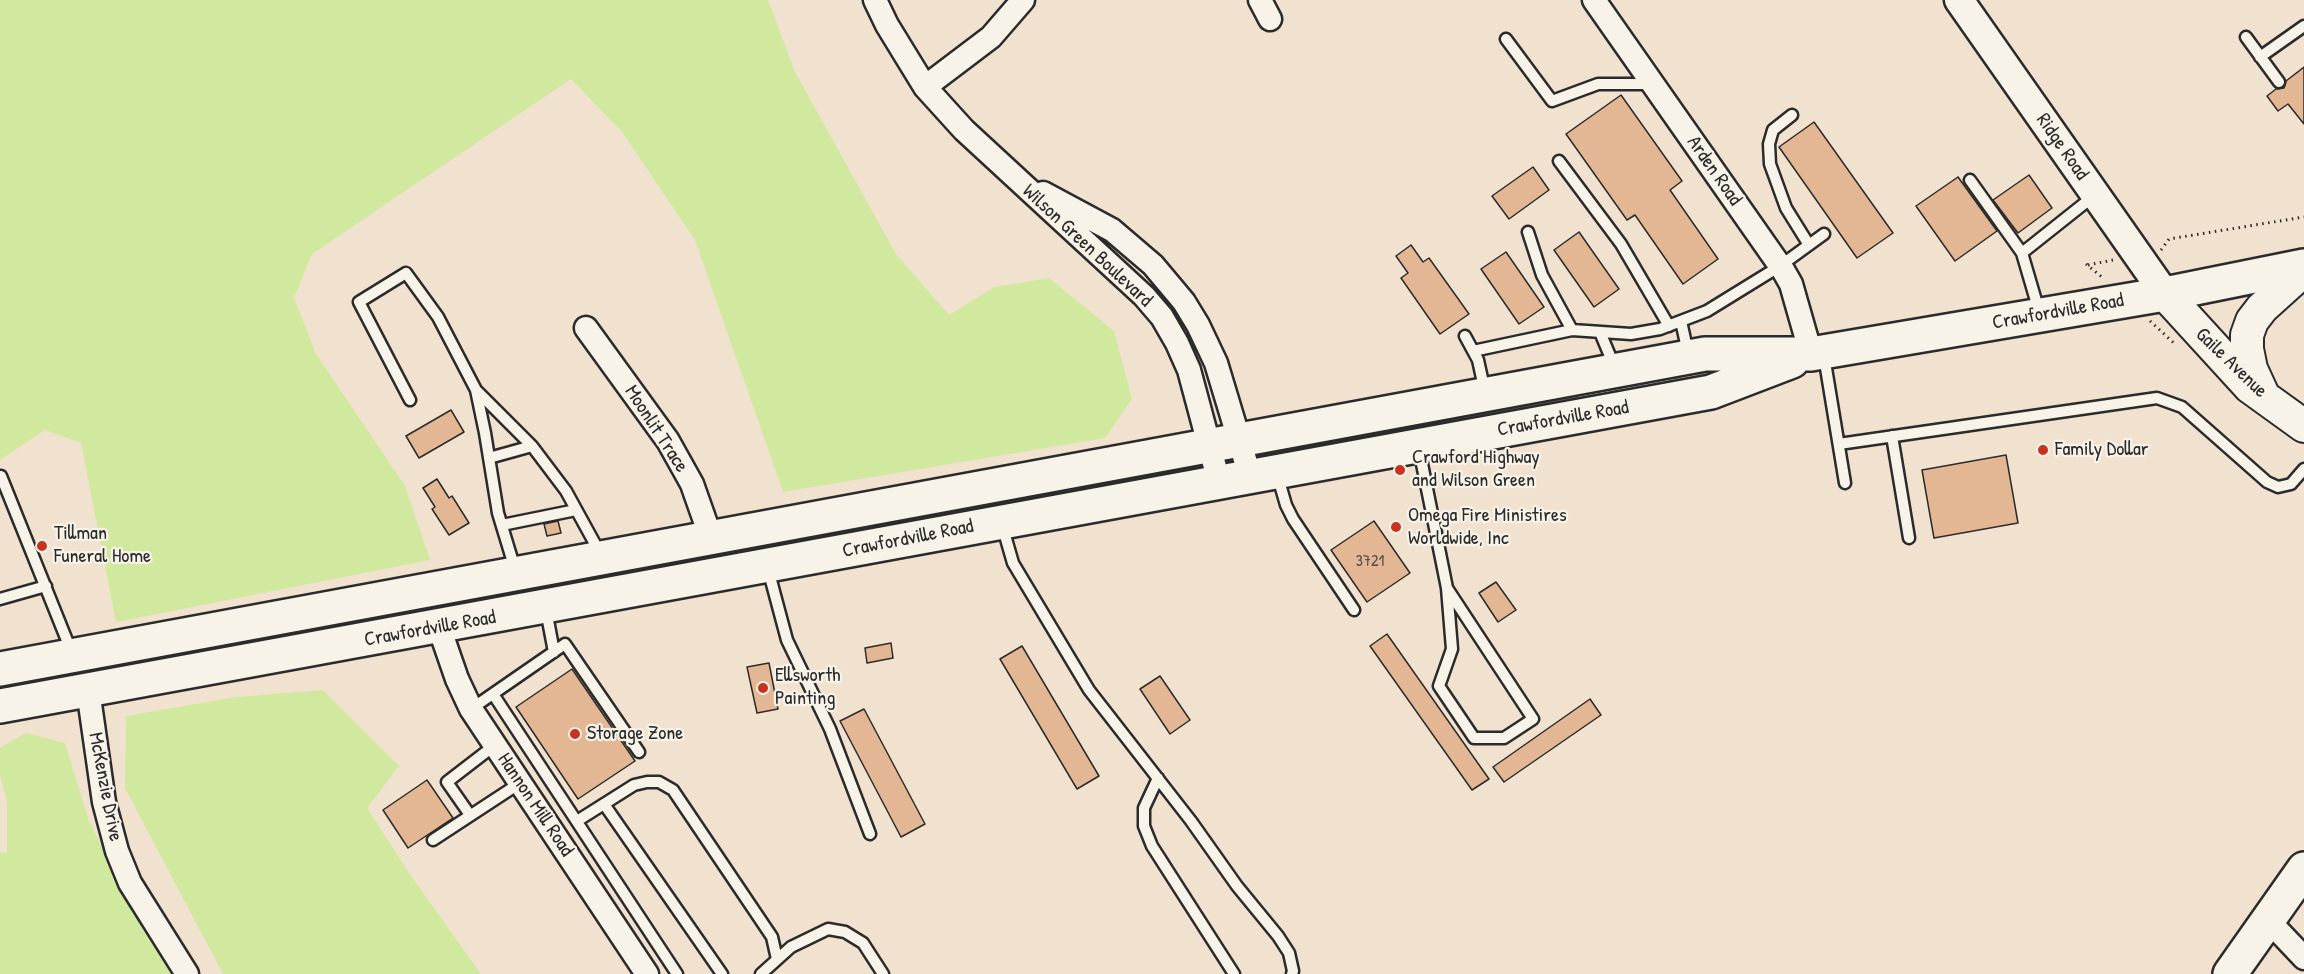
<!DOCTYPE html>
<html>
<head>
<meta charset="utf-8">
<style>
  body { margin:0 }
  canvas { display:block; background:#f1e1cf }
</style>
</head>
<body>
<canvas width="2304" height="974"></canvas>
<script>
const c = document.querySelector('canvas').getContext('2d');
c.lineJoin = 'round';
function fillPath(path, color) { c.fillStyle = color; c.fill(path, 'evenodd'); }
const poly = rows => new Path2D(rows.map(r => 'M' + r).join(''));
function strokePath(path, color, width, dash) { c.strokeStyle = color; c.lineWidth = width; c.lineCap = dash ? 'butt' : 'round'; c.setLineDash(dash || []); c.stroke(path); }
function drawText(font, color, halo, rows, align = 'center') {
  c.font = font + ' "Patrick Hand",sans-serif'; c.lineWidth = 4.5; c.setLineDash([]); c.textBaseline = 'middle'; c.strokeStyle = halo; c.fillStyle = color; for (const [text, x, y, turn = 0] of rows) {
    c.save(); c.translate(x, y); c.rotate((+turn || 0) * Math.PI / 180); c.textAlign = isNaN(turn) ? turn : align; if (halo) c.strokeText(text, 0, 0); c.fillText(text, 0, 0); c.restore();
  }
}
fillPath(poly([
  [0,0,768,0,795,72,896,254,949,315,995,287,1049,278,1114,331,1132,399,1105,438,783,492,695,240,622,132,571,79,312,254,294,298,316,354,405,486,430,560,116,622,81,443,45,430,0,460],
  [323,690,399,766,367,808,409,873,481,974,223,974,125,788,126,716,236,697],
  [26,733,65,743,88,818,143,930,173,974,0,974,0,852,7,853,7,802,0,775,0,748]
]), '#d1e99e');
const building = poly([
  [2304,67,2304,124,2288,104,2278,111,2267,96,2276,89,2284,88,2286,81,2304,67],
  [1621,95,1682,181,1670,190,1718,259,1683,284,1635,215,1627,220,1566,134,1621,95],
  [1814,122,1893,233,1857,258,1779,147,1814,122],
  [1533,167,1549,190,1509,219,1492,196,1533,167],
  [2029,175,2052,208,2018,233,1993,200,2029,175],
  [1958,177,1997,231,1955,261,1916,206,1958,177],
  [1579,232,1619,289,1594,307,1554,250,1579,232],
  [1411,245,1423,262,1429,258,1469,314,1440,334,1401,278,1408,273,1396,256,1411,245],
  [1506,252,1544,307,1519,324,1481,269,1506,252],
  [451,410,464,432,419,458,406,436,451,410],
  [2006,455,2018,523,1934,538,1922,470,2006,455],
  [437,479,449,498,452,496,469,523,449,535,432,509,435,507,423,488,437,479],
  [558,521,561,533,547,536,544,524,558,521],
  [1374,521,1410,573,1367,602,1331,550,1374,521],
  [1496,582,1516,610,1498,622,1479,593,1496,582],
  [1387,634,1489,779,1472,790,1370,646,1387,634],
  [891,643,893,658,867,663,865,648,891,643],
  [1022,646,1099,776,1077,789,1000,659,1022,646],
  [769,663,778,709,757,713,747,667,769,663],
  [572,669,635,761,578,799,516,707,572,669],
  [1160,676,1190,720,1170,734,1140,689,1160,676],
  [1590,699,1601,715,1504,782,1493,767,1590,699],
  [864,709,925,824,901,837,840,721,864,709],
  [427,780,453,818,408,848,383,810,427,780]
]);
fillPath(building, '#e4b794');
strokePath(building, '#2b2b2b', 1.5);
const service = poly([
  [2246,37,2279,82],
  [1506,39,1552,101,1598,84,1652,84],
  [2260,57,2304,26],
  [1792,115,1773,130,1769,144,1770,164,1786,208,1809,245],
  [1559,161,1621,244,1669,326],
  [1970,180,2022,253,2039,311],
  [1528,232,1542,275,1572,330],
  [2022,253,2095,195],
  [1681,321,1688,353],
  [1600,332,1615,368],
  [1465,336,1478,360,1485,392],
  [1473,351,1572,330,1631,334,1660,329,1707,311,1780,266,1824,234],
  [1824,356,1845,483],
  [476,390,532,446,566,491,600,553],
  [410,400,359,302,406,273,438,317,476,390,485,433,498,513,515,569],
  [1892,436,1909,538],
  [1839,444,2157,398,2182,407,2267,482,2278,487,2291,484,2304,469],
  [1419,449,1447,588,1533,719,1504,738,1474,738,1439,686,1452,649,1447,588],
  [489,458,532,446],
  [1277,474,1286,505,1293,519,1354,610],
  [1,476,72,653],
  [502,525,576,510],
  [1002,525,1013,563,1089,690,1191,821,1237,886,1278,936,1289,953,1293,971,1292,974],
  [768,569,787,640,830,729,870,834],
  [0,599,46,586],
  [546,610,554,652],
  [493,694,677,974],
  [471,709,565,644,639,752],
  [1158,778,1144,808,1144,826,1152,846,1234,974],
  [604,804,722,974],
  [470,815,447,782,495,745],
  [577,821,634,785,647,782,659,782,673,790,772,937,777,959],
  [433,840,520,783],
  [761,974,791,947,828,929,845,932,863,943,883,974]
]);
const minor = poly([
  [875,0,887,25,925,87,964,130,1144,296,1162,317,1177,343,1189,370,1219,482],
  [1260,0,1270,19],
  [1594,0,1783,270,1791,284,1811,354],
  [925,87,991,37,1023,0],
  [1043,193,1112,230,1153,265,1184,302,1198,325,1216,363,1250,476],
  [586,328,668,441,692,484,711,538],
  [439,627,457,679,471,709,647,974],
  [88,690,104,802,117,851,130,883,187,974],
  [2268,920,2304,958]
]);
const tertiary = poly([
  [1959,0,2165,294]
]);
const secondary = poly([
  [2165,294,2250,387,2304,426],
  [2262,393,2251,369,2247,349,2247,335,2252,321,2262,308,2304,270]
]);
const primary = poly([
  [0,669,1705,354,1811,354,2165,294,2304,266],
  [0,706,1711,392,1792,361],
  [2230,974,2304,869]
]);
strokePath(service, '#2b2b2b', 15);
strokePath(minor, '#2b2b2b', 27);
strokePath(tertiary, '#2b2b2b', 33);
strokePath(secondary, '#2b2b2b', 36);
strokePath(primary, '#2b2b2b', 38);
strokePath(poly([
  [2161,250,2169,239,2304,217],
  [2086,264,2103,278],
  [2088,265,2113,260],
  [2150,321,2176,345]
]), '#2b2b2b', 3, [1.5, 4.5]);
strokePath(service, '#f7f3e8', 10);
strokePath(minor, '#f7f3e8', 22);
strokePath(tertiary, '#f7f3e8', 28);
strokePath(secondary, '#f7f3e8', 32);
strokePath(primary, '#f7f3e8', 33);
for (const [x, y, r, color] of [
  [2043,450,6,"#c8321e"],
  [1400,470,6,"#c8321e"],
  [1396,527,6,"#c8321e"],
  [42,546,6,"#c8321e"],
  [763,688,6,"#c8321e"],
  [575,734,6,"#c8321e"]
]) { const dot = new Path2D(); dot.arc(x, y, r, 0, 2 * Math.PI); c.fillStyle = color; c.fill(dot); strokePath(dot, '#f7f3e8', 2); }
drawText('16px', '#594e45', null, [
  ["3721",1370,562]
]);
drawText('20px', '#2b2b2b', '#f7f3e8', [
  ["Ridge Road",2062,147,55],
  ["Arden Road",1714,171,55],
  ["Wilson Green Boulevard",1087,246,43],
  ["Crawfordville Road",2058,312,-10],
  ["Gaile Avenue",2231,363,44],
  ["Crawfordville Road",1563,419,-10],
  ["Moonlit Trace",656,429,57],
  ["Crawfordville Road",908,539,-11],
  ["Crawfordville Road",430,629,-10],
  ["McKenzie Drive",105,787,79],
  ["Hannon Mill Road",535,805,56]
]);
drawText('20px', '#2b2b2b', '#f7f3e8', [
  ["Family Dollar",2055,450],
  ["Crawford Highway",1412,458],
  ["and Wilson Green",1412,481],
  ["Omega Fire Ministires",1408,516],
  ["Worldwide, Inc",1408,539],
  ["Tillman",54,534],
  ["Funeral Home",54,557],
  ["Ellsworth",775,676],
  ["Painting",775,699],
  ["Storage Zone",587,734]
], 'left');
</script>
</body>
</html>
